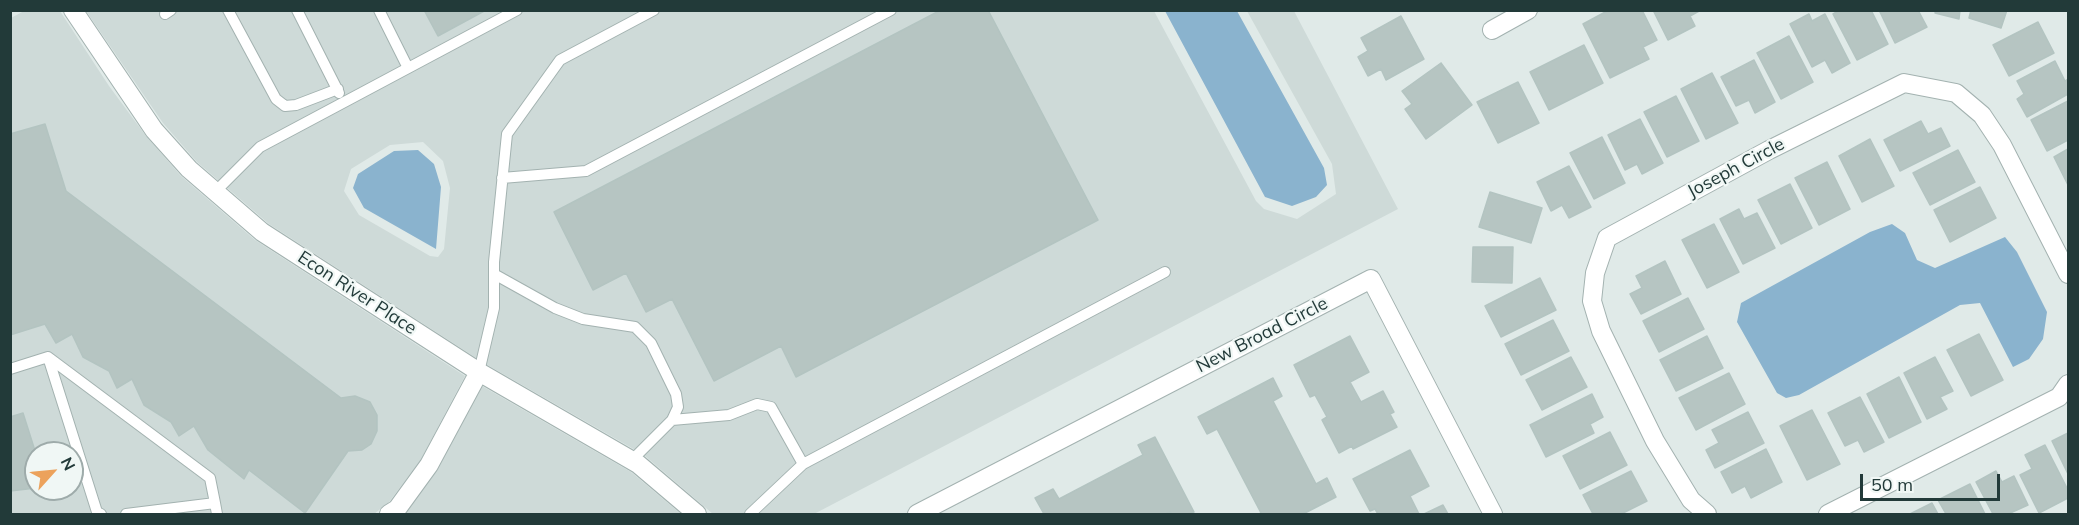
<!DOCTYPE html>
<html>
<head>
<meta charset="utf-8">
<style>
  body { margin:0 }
  #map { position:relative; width:2079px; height:525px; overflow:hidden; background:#e0eae8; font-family:Mulish,sans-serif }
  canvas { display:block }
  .frame { position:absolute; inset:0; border:12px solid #223a39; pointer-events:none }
  .north { position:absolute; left:24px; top:441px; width:60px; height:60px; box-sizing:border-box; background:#f0f7f5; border:2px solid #9eabaa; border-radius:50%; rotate:63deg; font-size:16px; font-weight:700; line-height:24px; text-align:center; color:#223a39 }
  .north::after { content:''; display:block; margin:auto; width:21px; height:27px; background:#eca25c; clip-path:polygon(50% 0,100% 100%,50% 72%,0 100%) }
  .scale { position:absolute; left:1860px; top:474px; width:140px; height:27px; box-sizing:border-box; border:3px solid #223a39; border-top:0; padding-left:8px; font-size:18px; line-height:21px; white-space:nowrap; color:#223a39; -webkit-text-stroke:4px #f0f7f5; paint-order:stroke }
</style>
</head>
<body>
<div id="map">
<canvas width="2079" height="525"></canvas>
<div class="frame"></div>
<div class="north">N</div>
<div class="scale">50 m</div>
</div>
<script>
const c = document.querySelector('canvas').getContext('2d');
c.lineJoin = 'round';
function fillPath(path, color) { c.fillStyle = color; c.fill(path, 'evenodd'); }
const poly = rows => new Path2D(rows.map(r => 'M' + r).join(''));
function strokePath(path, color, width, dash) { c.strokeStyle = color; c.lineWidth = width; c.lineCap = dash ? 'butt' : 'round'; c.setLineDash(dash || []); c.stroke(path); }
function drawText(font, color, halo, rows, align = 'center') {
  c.font = font + ' Mulish,sans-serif'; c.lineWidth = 4.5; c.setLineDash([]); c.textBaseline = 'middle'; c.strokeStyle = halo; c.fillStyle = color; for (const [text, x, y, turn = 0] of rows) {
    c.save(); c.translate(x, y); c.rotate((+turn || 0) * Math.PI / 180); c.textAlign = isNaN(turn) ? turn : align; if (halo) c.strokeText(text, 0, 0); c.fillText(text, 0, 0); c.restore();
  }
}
fillPath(poly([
  [24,11,60,11,109,86,146,136,181,176,255,240,465,376,420,461,389,502,374,514,11,514,11,18],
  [36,453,72,453,72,489,36,489],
  [86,11,1154,11,1256,201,1264,209,1297,219,1336,194,1332,164,1247,11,1294,11,1398,209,814,514,713,514,644,455,484,363,269,224,197,162,163,123],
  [423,142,443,161,450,188,444,249,438,257,430,256,359,215,344,191,351,169,390,145],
  [482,386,631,472,681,514,404,514,437,470]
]), '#cedad8');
fillPath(poly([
  [1165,11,1237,11,1324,168,1327,185,1316,197,1292,206,1265,197],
  [418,150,434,164,441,187,436,249,364,208,353,188,358,174,394,151],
  [1892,224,1905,233,1917,260,1935,268,2005,237,2017,252,2047,312,2043,339,2029,359,2013,367,1980,303,1960,305,1799,395,1786,398,1777,393,1737,322,1741,303,1870,232]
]), '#8ab3ce');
const building = poly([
  [424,10,486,10,438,36,424,10],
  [941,10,988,10,1098,220,796,377,781,346,714,381,672,299,646,312,626,273,593,290,554,212,941,10],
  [1609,10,1642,10,1657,40,1643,47,1649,59,1610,78,1583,24,1609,10],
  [1653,10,1701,10,1690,16,1695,26,1668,40,1653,10],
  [1840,10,1871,10,1888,44,1857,60,1833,14,1840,10],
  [1879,10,1918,10,1927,27,1895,43,1879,10],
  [1936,10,1960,10,1959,19,1935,13,1936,10],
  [1971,10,2007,10,2001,28,1969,18,1971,10],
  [1809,14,1812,21,1825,14,1850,63,1832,73,1825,60,1812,67,1790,24,1809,14],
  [1401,16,1424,59,1386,80,1381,69,1368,76,1358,57,1368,51,1361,38,1401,16],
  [2038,22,2054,53,2009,76,1993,45,2038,22],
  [1789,36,1813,82,1781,99,1757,53,1789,36],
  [1584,45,1603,83,1549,110,1530,72,1584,45],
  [1754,60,1775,102,1755,113,1749,100,1736,106,1721,77,1754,60],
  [2055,61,2065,81,2068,79,2068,94,2027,117,2017,99,2024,94,2017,81,2055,61],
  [1441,63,1472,105,1426,139,1405,109,1412,104,1402,91,1441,63],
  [1712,73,1738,123,1706,139,1681,89,1712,73],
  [1518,82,1539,123,1498,143,1477,102,1518,82],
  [1676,96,1699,141,1667,157,1644,112,1676,96],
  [2068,101,2068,140,2047,151,2031,120,2068,101],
  [1640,119,1663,163,1642,174,1637,164,1625,170,1608,135,1640,119],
  [1921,121,1928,134,1941,128,1950,146,1900,171,1884,140,1921,121],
  [45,124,66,191,341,398,355,396,370,402,377,415,377,431,371,444,362,450,348,451,305,513,249,470,244,479,208,450,194,426,179,436,171,422,144,405,132,379,117,388,109,371,83,357,72,334,56,343,45,324,10,335,10,134,45,124],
  [1602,137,1625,183,1594,199,1570,153,1602,137],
  [1870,139,1894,186,1862,202,1839,156,1870,139],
  [2068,149,2068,185,2054,157,2068,149],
  [1958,150,1975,182,1930,205,1913,173,1958,150],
  [1827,162,1850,209,1819,225,1795,178,1827,162],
  [1569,166,1591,207,1569,218,1562,205,1551,211,1537,182,1569,166],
  [1790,184,1812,228,1781,244,1758,200,1790,184],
  [1980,187,1996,218,1950,242,1934,210,1980,187],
  [1490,192,1542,208,1531,243,1479,227,1490,192],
  [1739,209,1744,219,1757,213,1775,248,1743,264,1720,219,1739,209],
  [1714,224,1739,272,1707,288,1682,240,1714,224],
  [1473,247,1513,247,1512,283,1472,282,1473,247],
  [1665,261,1681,294,1641,314,1630,294,1642,288,1636,276,1665,261],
  [1540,278,1556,310,1501,337,1485,306,1540,278],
  [1688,298,1704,329,1659,352,1643,321,1688,298],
  [1553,320,1569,351,1521,375,1505,344,1553,320],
  [1979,334,2003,380,1971,396,1947,350,1979,334],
  [1350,336,1369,372,1350,382,1361,402,1383,391,1394,412,1390,414,1397,427,1353,449,1352,446,1339,453,1322,420,1327,417,1315,395,1310,397,1294,365,1350,336],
  [1707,336,1723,368,1676,391,1660,360,1707,336],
  [1571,357,1587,387,1542,410,1526,380,1571,357],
  [1935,357,1953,391,1940,397,1947,409,1927,419,1904,373,1935,357],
  [1729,373,1745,404,1696,430,1679,398,1729,373],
  [1899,377,1921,422,1889,438,1867,394,1899,377],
  [1273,378,1282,396,1273,401,1316,484,1327,478,1336,497,1303,514,1259,514,1261,513,1217,429,1207,434,1198,417,1273,378],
  [1592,394,1603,417,1590,424,1594,433,1546,457,1530,425,1592,394],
  [1860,397,1884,442,1864,452,1858,440,1845,446,1828,413,1860,397],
  [1812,410,1840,464,1807,480,1780,426,1812,410],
  [1748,412,1764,443,1715,468,1706,450,1719,443,1712,430,1748,412],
  [23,413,36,454,36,488,10,491,10,417,23,413],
  [1610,432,1627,465,1580,489,1563,456,1610,432],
  [2068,433,2068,474,2052,441,2068,433],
  [1155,437,1194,512,1188,514,1172,514,1170,512,1165,514,1044,514,1035,498,1053,489,1059,499,1143,455,1138,445,1155,437],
  [2045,445,2068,490,2068,498,2039,513,2020,475,2032,469,2025,455,2045,445],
  [1766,449,1782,482,1751,498,1745,486,1732,493,1721,472,1766,449],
  [1410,450,1429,486,1410,496,1419,514,1378,514,1375,509,1370,511,1353,479,1410,450],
  [1631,471,1647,501,1621,514,1593,514,1583,495,1631,471],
  [1996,471,2002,482,2014,476,2028,505,2008,514,1993,514,1976,482,1996,471],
  [1970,484,1985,514,1946,514,1938,500,1970,484],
  [1932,503,1938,514,1910,514,1932,503],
  [1443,505,1448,514,1424,514,1443,505]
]);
fillPath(building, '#b6c5c2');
strokePath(building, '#b3c4c1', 1.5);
const service = poly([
  [228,10,276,99,285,106,296,105,338,89],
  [297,10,339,93],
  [379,10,408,68],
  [165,14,171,10],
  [502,178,586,171,891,10],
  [215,192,260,147,517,10],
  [494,274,555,308,583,319,635,327,651,343,676,394,678,407,672,420,632,460],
  [48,357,210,478,215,503],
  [48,357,97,512,101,514],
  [10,369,48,357],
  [479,372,494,308,494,262,507,134,560,60,654,10],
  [672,420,729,415,757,404,771,407,803,464],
  [126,514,215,503,217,514],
  [750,514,803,464,1165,272]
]);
const minor = poly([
  [73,10,154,130,189,169,262,232,479,372,638,464,697,514],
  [1492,30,1528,10],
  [389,514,397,509,429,465,479,372],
  [917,514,1371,279,1493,514],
  [1707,514,1691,500,1655,441,1601,331,1592,301,1595,273,1607,238,1769,150,1904,83,1956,93,1982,115,2002,145,2068,274],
  [1828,514,2059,397,2068,384]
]);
strokePath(service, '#a3b2b0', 12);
strokePath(minor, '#a3b2b0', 20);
strokePath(service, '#fff', 10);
strokePath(minor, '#fff', 18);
drawText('18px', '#223a39', '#f0f7f5', [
  ["Joseph Circle",1736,168,-28],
  ["Econ River Place",357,293,33],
  ["New Broad Circle",1262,335,-27]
]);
</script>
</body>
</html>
